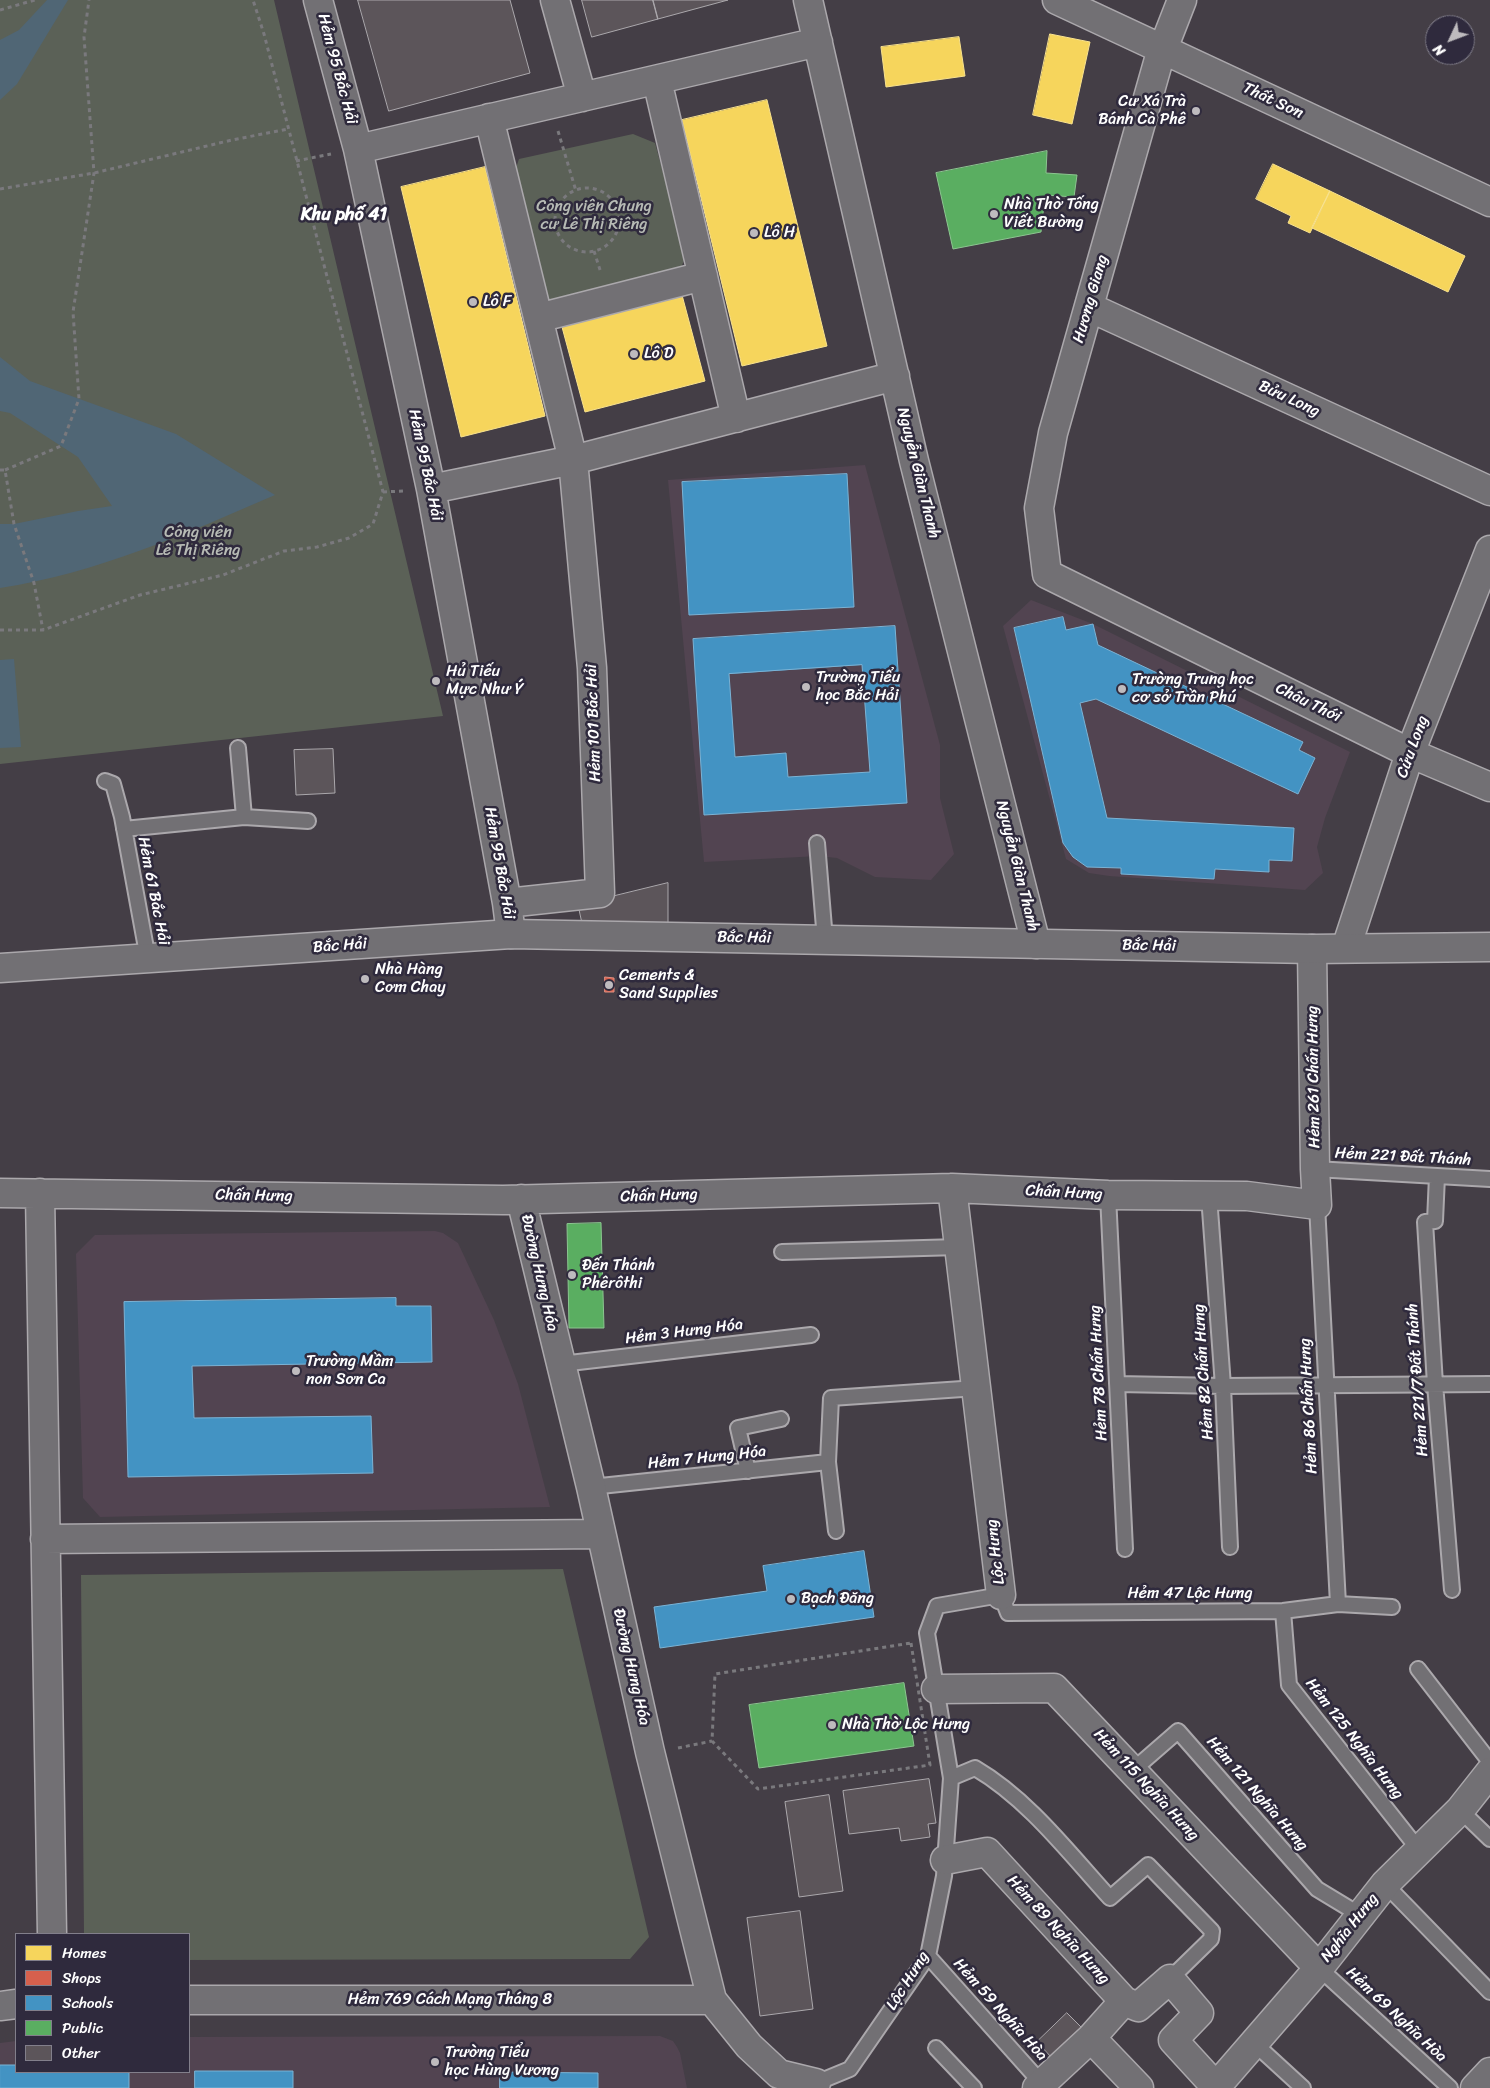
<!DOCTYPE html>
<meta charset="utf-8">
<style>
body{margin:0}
#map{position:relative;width:1490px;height:2088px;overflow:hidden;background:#443e46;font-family:Sriracha,sans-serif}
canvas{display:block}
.legend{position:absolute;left:15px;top:1933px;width:175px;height:140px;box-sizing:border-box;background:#2f2a3d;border:1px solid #827f8b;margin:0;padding:6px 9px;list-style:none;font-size:15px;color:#fff}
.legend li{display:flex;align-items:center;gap:10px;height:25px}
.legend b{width:25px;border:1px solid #827f8b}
.north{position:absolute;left:1425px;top:15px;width:50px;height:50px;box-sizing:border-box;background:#2f2a3d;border:1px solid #827f8b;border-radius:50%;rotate:227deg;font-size:14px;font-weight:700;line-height:20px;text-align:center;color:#fff}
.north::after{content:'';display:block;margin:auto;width:18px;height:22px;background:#bebbbe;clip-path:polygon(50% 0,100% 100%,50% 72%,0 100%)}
</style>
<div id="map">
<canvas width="1490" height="2088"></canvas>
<ul class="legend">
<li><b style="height:14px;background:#f6d55c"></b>Homes</li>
<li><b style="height:14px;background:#d6604d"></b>Shops</li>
<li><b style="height:14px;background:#4393c3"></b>Schools</li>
<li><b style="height:14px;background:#5aae61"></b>Public</li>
<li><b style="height:14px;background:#5c555a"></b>Other</li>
</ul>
<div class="north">N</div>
</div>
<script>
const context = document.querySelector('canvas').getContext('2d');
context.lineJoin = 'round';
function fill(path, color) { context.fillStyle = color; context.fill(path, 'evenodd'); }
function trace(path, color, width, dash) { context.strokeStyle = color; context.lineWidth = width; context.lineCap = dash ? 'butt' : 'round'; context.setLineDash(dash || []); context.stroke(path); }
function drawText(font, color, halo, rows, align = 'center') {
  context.font = font + ' Sriracha,sans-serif'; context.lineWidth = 5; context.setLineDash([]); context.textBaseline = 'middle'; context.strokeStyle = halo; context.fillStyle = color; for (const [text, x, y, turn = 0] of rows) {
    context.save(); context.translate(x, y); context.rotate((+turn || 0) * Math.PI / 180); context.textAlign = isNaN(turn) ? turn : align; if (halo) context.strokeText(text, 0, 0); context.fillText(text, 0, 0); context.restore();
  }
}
fill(new Path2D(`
 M865,465l75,280v53l14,56 -23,26 -56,-3 -38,-19 -18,-2 -115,6 -36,-382z
 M1031,600l62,24 257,128 -25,66 -8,29 6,26 -18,17 -196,-14 -20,-3 -23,-14 -63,-233z
 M435,1231l8,2 15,10 36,77 24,64 32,123 -450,10 -17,-19 -7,-244 19,-19z
 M660,2036l13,5 4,6 3,6 7,35h-687v-45l16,-2v31h173v-35z`), '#524451');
fill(new Path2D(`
 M0,0h274l169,716 -443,48z
 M633,134l22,9 31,113 -6,14 -134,33 -34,-123 7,-21z
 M563,1569l86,368 -19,22 -441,1v-26h-105l-3,-359z`), '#5b6157');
fill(new Path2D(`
 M47,0h21l-51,84 -17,16v-60l19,-10z
 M0,357l30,24 146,53 99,61c-90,39 -178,78 -275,93v-64h14l64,-13 34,-5 -34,-49 -68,-44 -10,-2z
 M14,659l7,88 -21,1v-88z`), '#506675');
const homes = new Path2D(`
 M1050,34l40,8 -18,82 -39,-9z
 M959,37l6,39 -79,11 -5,-40z
 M767,100l60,246 -85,20 -60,-246z
 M1273,164l57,27 -20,42 -22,-10 3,-7 -35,-17z
 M485,167l60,249 -84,21 -60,-250z
 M1330,191l135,65 -17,36 -136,-64z
 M682,295l23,86 -120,31 -23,-85z`);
fill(homes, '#f6d55c');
trace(homes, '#f9e28d', 1);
const shops = new Path2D(`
 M605,977l9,1v14h-9z`);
fill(shops, '#d6604d');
trace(shops, '#e29082', 1);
const schools = new Path2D(`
 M847,474l7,133 -165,8 -7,-133z
 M1063,617l3,13 27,-6 5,21 205,97 -4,8 16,8 -17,36 -202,-95 -16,4 27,115 187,10 -2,33 -23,-1v12l-54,-3 -1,10 -93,-5v-6l-34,-1 -14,-10 -10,-14 -49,-215z
 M895,626l12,177 -203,12 -11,-176zM862,665l8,107 -82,5 -2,-24 -51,4 -6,-83z
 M396,1298v8h35l1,56 -240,4 2,52 177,-2 2,57 -245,4 -4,-175z
 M864,1551l10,66 -214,31 -6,-41 113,-16 -4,-25z
 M0,2065h16v7h113v16h-129z
 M195,2071h98v17h-98z
 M500,2072l98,1v15h-98z`);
fill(schools, '#4393c3');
trace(schools, '#7bb3d5', 1);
const public = new Path2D(`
 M1047,151l-1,22 31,2 -3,22 -29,-2 -4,37 -88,17 -17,-76z
 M601,1223l3,105h-35l-2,-104z
 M904,1683l10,63 -155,22 -10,-63z`);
fill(public, '#5aae61');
trace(public, '#8cc690', 1);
const building = new Path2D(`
 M358,0h152l20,73 -141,38z
 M582,0h71l5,19 -66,18z
 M653,0h75l-70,19z
 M333,749l2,44 -39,2 -2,-45z
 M668,883v43l-85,2 -5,-23z
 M929,1779l7,44 -8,1 2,13 -29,4 -2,-13 -50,6 -6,-43z
 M829,1795l14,96 -44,6 -14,-95z
 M800,1911l13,98 -53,7 -13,-98z
 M1067,2013l16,16 -30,30 -16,-17z`);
fill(building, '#5c555a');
trace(building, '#aba8ac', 1);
const service = new Path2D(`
 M238,748l6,69
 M105,781l8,3 9,33 26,142
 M124,829l120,-12 64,4
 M817,843l8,97
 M1315,1169l175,10
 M1437,1176l-2,45 -10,1 10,162 17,206
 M1108,1195l17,354
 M1209,1196l14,190 7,161
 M1317,1205l21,399
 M782,1252l177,-5
 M561,1364l250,-29
 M1117,1384l106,2 267,-2
 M748,1471l-10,-43 43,-9
 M591,1487l237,-25
 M836,1531l-8,-69 3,-64 146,-10
 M1283,1611l6,74 130,165
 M1418,1669l72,93
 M1132,1771l46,-40 139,158 43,26
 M951,1778l24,-10c53,31 94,85 135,130l38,-33 64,66 -1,8 -41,40
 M1460,1810l30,29
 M1385,1884l105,108
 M928,1956l116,130
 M1319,1968l131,120
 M1255,2044l48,44
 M936,2048l38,40
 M818,2087l-2,-4 34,-14 78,-113 16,-80 7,-98 -24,-145 10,-27 64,-11 7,18 275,-2 55,-7 54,3`);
const minor = new Path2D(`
 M318,0l40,149 73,340 76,414 4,31
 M555,0l27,97
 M808,0l106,461 122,483
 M1057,0l433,202
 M1182,0l-23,59 -106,374 -14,75 8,66 363,179 80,34
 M657,80l79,338
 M489,118l84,342 19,208 8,225 -93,10
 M358,149l460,-107
 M1089,307l401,184
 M538,318l165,-42
 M431,489l142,-29 322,-84
 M1346,948l64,-195 80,-203
 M952,1188l49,407
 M0,1193l503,7 449,-12 156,7 139,1 70,9 -2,-36 -3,-220
 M40,1193l12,741
 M521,1199l70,288 59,265 62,248 37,46 30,28 37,9
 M45,1539l556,-5
 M936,1689l118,-1 265,280
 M945,1860l42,-8 137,149 -33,37
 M189,2000h523
 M1124,2001l14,6 32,-28 29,34 -26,27 43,47
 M0,2006l16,-2
 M1037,2088l54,-50 48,50
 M1215,2088l104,-120 66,-84 75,-74 30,-38
 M1475,2088l15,-16`);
const tertiary = new Path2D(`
 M0,968l511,-34 801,15 178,-2`);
trace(service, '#aba8ac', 18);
trace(minor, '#aba8ac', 31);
trace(tertiary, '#aba8ac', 31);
trace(new Path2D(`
 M0,10l35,-10
 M558,131l18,60
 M296,161l35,-7
 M555 220a32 32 0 1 1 64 0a32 32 0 1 1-64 0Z
 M0,189l94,-16 138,-33 56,-11
 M618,211l37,-10
 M594,251l7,22
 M0,470h5l9,54 20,59 9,47
 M5,470l56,-24 18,-47 -6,-87 21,-139 -10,-136 5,-37
 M383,492l20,-1
 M0,630h43l97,-35 83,-20 61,-24 33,-4 32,-9 24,-14 10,-32 -119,-458 -11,-34
 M911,1643l19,122 -172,24 -46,-48 3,-67z
 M678,1748l34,-7`), '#7a797d', 3, [4, 4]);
trace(service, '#727074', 14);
trace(minor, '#727074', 28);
trace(tertiary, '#727074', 28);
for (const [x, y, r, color] of [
 [1196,111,5,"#bebbbe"],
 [994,214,5,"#bebbbe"],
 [754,233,5,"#bebbbe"],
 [473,302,5,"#bebbbe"],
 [634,354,5,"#bebbbe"],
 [436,681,5,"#bebbbe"],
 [806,687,5,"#bebbbe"],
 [1122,689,5,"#bebbbe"],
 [365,979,5,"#bebbbe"],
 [609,985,5,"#bebbbe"],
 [572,1275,5,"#bebbbe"],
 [296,1371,5,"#bebbbe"],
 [791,1599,5,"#bebbbe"],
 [832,1725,5,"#bebbbe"],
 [435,2062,5,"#bebbbe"]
]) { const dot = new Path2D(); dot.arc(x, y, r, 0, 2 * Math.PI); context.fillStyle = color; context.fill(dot); trace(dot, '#2f2a3d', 2); }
drawText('16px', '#fff', '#2f2a3d', [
 ["Hẻm 95 Bắc Hải",337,69,75],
 ["Thất Sơn",1273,101,25],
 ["Hương Giang",1091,299,-74],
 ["Bửu Long",1289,399,25],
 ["Hẻm 95 Bắc Hải",425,465,78],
 ["Nguyễn Giàn Thanh",918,473,76],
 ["Châu Thới",1308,703,26],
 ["Hẻm 101 Bắc Hải",594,723,-92],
 ["Cửu Long",1413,747,-70],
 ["Hẻm 95 Bắc Hải",499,863,80],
 ["Nguyễn Giàn Thanh",1017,866,76],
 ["Hẻm 61 Bắc Hải",153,891,79],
 ["Bắc Hải",744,938,1],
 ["Bắc Hải",340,946,-4],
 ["Bắc Hải",1149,946,1],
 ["Hẻm 261 Chấn Hưng",1314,1077,-91],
 ["Hẻm 221 Đất Thánh",1403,1157,3],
 ["Chấn Hưng",1064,1193,3],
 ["Chấn Hưng",254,1196,1],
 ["Chấn Hưng",659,1196,-2],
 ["Đường Hưng Hóa",539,1273,77],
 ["Hẻm 3 Hưng Hóa",684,1332,-7],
 ["Hẻm 82 Chấn Hưng",1204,1372,-94],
 ["Hẻm 78 Chấn Hưng",1099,1373,-93],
 ["Hẻm 221/7 Đất Thánh",1418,1380,-94],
 ["Hẻm 86 Chấn Hưng",1309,1406,-93],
 ["Hẻm 7 Hưng Hóa",707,1458,-6],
 ["Lộc Hưng",996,1552,-97],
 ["Hẻm 47 Lộc Hưng",1190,1594],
 ["Đường Hưng Hóa",631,1667,77],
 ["Hẻm 125 Nghĩa Hưng",1354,1739,52],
 ["Hẻm 115 Nghĩa Hưng",1146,1785,47],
 ["Hẻm 121 Nghĩa Hưng",1257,1794,49],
 ["Nghĩa Hưng",1350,1928,-52],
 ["Hẻm 89 Nghĩa Hưng",1058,1930,47],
 ["Lộc Hưng",908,1981,-58],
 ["Hẻm 769 Cách Mạng Tháng 8",450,2000],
 ["Hẻm 59 Nghĩa Hòa",1000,2010,48],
 ["Hẻm 69 Nghĩa Hòa",1396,2015,43]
]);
drawText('16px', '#fff', '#2f2a3d', [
 ["Cư Xá Trà",1186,102,"right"],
 ["Bánh Cà Phê",1186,120,"right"],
 ["Nhà Thờ Tống",1004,205],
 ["Viết Bường",1004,223],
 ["Lô H",764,233],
 ["Lô F",483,302],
 ["Lô D",644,354],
 ["Hủ Tiếu",446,672],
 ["Mực Như Ý",446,690],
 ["Trường Tiểu",816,678],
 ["học Bắc Hải",816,696],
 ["Trường Trung học",1132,680],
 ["cơ sở Trần Phú",1132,698],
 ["Nhà Hàng",375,970],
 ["Cơm Chay",375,988],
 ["Cements &",619,976],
 ["Sand Supplies",619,994],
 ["Đến Thánh",582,1266],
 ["Phêrôthi",582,1284],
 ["Trường Mầm",306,1362],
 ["non Sơn Ca",306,1380],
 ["Bạch Đăng",801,1599],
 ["Nhà Thờ Lộc Hưng",842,1725],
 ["Trường Tiểu",445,2053],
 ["học Hùng Vương",445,2071]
], 'left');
drawText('16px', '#b7bbb5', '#2f2a3d', [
 ["Công viên Chung",594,207],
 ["cư Lê Thị Riêng",594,225],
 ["Công viên",198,533],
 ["Lê Thị Riêng",198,551]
]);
drawText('bold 18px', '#fff', '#2f2a3d', [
 ["Khu phố 41",344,215]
]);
</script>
